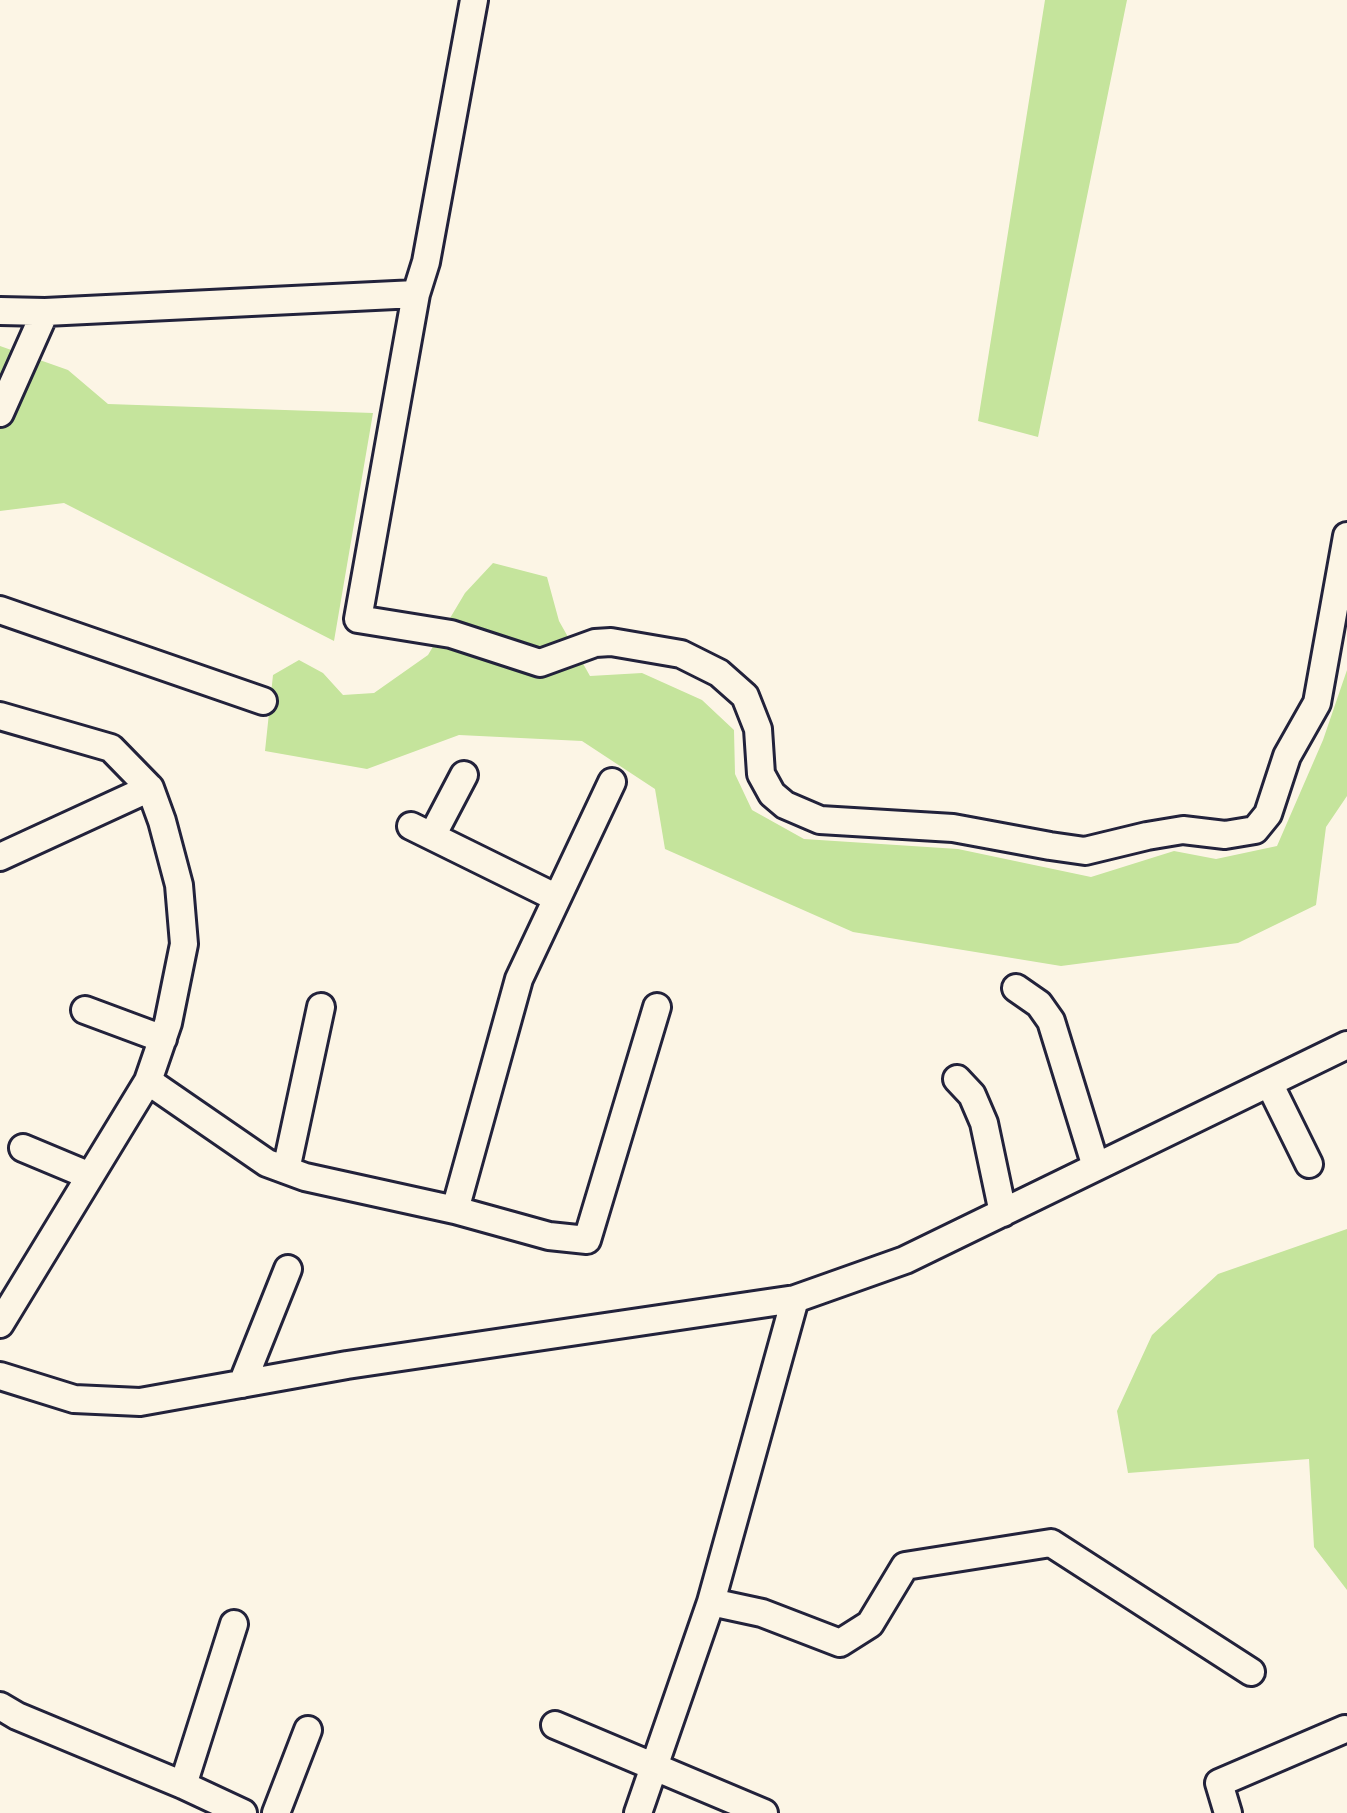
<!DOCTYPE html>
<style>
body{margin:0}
canvas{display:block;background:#fcf5e5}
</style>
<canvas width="1347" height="1813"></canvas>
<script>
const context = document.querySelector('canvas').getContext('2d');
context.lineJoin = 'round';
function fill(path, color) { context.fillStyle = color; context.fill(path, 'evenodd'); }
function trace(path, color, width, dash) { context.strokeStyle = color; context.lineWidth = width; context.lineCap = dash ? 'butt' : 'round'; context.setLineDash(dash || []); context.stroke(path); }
fill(new Path2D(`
 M1045,0h82l-89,437 -60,-16z
 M0,346l68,24 40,34 265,9 -39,228 -270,-138 -64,8z
 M493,563l54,14 12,44 31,55 52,-3 60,27 32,30 1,44 17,36 52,29 154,10 133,28 83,-26 42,8 61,-13 46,-106 24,-70v126l-21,31 -10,78 -78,38 -177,23 -208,-34 -188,-83 -10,-60 -73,-48 -123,-6 -92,34 -102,-18 8,-76 26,-15 24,13 20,22 31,-2 54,-38 37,-62z
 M1347,1229v361l-33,-43 -5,-88 -181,14 -11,-62 35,-76 66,-61z`), '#c5e49c');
const minor = new Path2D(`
 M474,0l-48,262 -10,32 -58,325 93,15 89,29 55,-20 16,-1 70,12 38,19 26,23 13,33 3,45 11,20 13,11 35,15 133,8 97,18 35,5 62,-15 36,-6 42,5 30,-5 13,-16 19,-58 30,-53 30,-167
 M0,311l45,1 -45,101
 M45,312l371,-18
 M0,610l263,91
 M0,716l111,32 39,40 12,33 17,64 5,59 -16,79 -20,58 -148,243
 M411,826l146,72
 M432,836l32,-61
 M0,857l150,-69
 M1016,988l23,16 12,17 45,146
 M85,1010l78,29
 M957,1079l15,16 12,28 19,90
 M148,1081l119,82 38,14 150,33 94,26 38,4 70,-233
 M1269,1083l40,81
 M23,1148l67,28
 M286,1170l35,-163
 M455,1210l64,-231 93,-197
 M0,1376l74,23 66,3 207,-37 448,-66 110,-39 442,-215
 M242,1384l46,-115
 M711,1602l51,11 78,30 30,-19 35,-58 146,-23 200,129
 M0,1706l17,10 166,69 60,28
 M555,1725l209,88
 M183,1785l51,-161
 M276,1813l32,-83
 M638,1813l73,-211 84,-303
 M1228,1813l-9,-30 126,-54`);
trace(minor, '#22223b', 32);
trace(minor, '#fcf5e5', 26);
</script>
